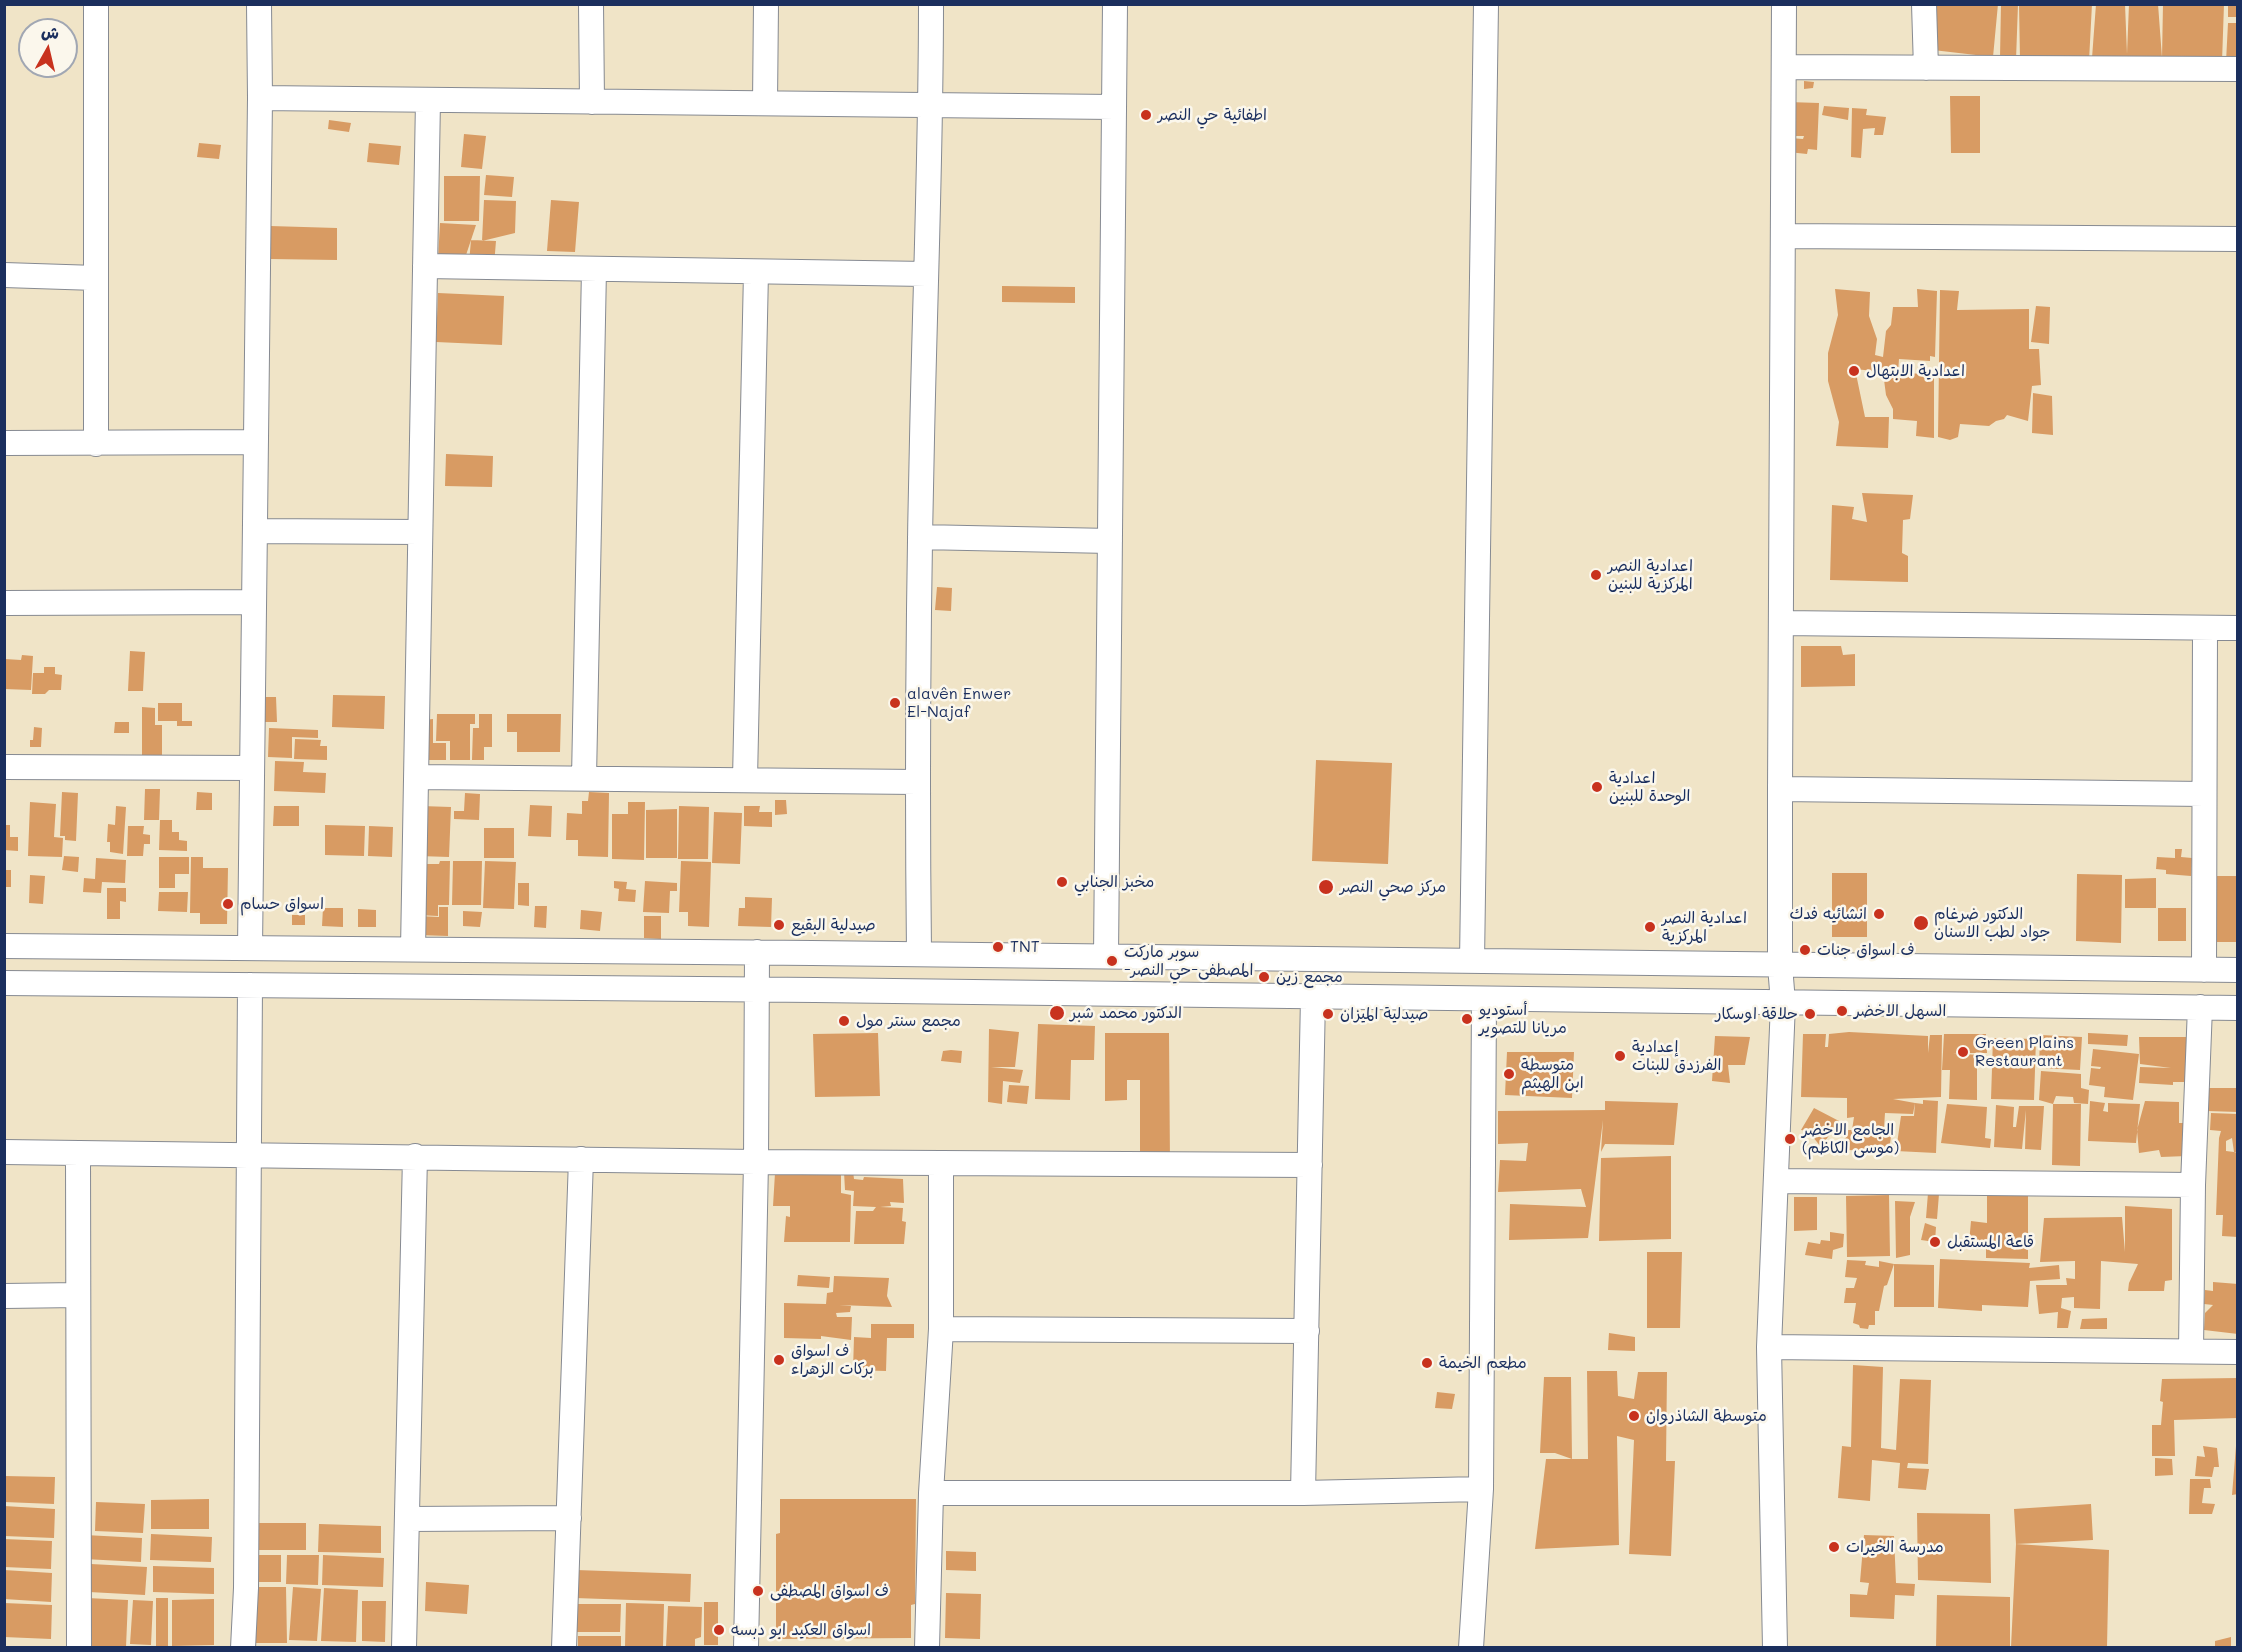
<!DOCTYPE html>
<meta charset="utf-8">
<style>
body{margin:0}
#map{position:relative;width:2242px;height:1652px;overflow:hidden;background:#f0e4c7;font-family:Mali,"Playpen Sans Arabic",sans-serif}
canvas{display:block}
.frame{position:absolute;inset:0;border:6px solid #1b2f5e;pointer-events:none}
.north{position:absolute;left:18px;top:18px;width:60px;height:60px;box-sizing:border-box;background:#fbf7ec;border:2px solid #a1a7b3;border-radius:50%;rotate:8deg;font-size:16px;font-weight:700;line-height:24px;text-align:center;color:#1b2f5e}
.north::after{content:'';display:block;margin:auto;width:21px;height:27px;background:#c8321e;clip-path:polygon(50% 0,100% 100%,50% 72%,0 100%)}
</style>
<div id="map">
<canvas width="2242" height="1652"></canvas>
<div class="frame"></div>
<div class="north">ش</div>
</div>
<script>
const context = document.querySelector('canvas').getContext('2d');
context.lineJoin = 'round';
function fill(path, color) { context.fillStyle = color; context.fill(path, 'evenodd'); }
function trace(path, color, width, dash) { context.strokeStyle = color; context.lineWidth = width; context.lineCap = dash ? 'butt' : 'round'; context.setLineDash(dash || []); context.stroke(path); }
function drawText(font, color, halo, rows, align = 'center') {
  context.font = font + ' Mali,"Playpen Sans Arabic",sans-serif'; context.lineWidth = 5; context.setLineDash([]); context.textBaseline = 'middle'; context.strokeStyle = halo; context.fillStyle = color; for (const [text, x, y, turn = 0] of rows) {
    context.save(); context.translate(x, y); context.rotate((+turn || 0) * Math.PI / 180); context.textAlign = isNaN(turn) ? turn : align; if (halo) context.strokeText(text, 0, 0); context.fillText(text, 0, 0); context.restore();
  }
}
fill(new Path2D(`
 M1935,4h63l-5,53 -60,-7z
 M2001,4h17l-2,56 -16,-2z
 M2019,4h73l-3,57 -69,-2z
 M2096,4h29l2,50 2,-50h29l4,54 1,-54h61l-2,58 -130,-4z
 M2228,4h10v13h-10z
 M2228,23h10v38l-12,1z
 M1804,81l10,1 -1,6 -9,1z
 M1950,96h30v57h-29z
 M1788,102l31,1 -2,47 -9,-1 -1,5 -19,-2 2,-14 13,1 1,-3h-17z
 M1824,106l25,2 -1,12 -26,-5z
 M1852,108l15,1 -1,6 20,2 -3,18h-9l1,-7 -12,1 -2,29 -10,-1z
 M329,120l22,3 -2,9 -21,-3z
 M464,134l22,2 -4,33 -21,-2z
 M199,143l22,2 -2,14 -22,-2z
 M369,143l32,3 -2,19 -32,-3z
 M486,175l28,2 -2,20 -28,-2z
 M444,176h36l-1,45h-35z
 M484,200l32,1 -1,32 -33,8z
 M551,200l28,2 -4,50 -28,-1z
 M440,223l36,2 -12,36 -26,-1z
 M270,226l67,2v32l-67,-1z
 M471,240l25,1 -2,24 -25,-2z
 M1002,286l73,1v16l-73,-1z
 M1835,289l35,3 -1,24 8,23 -2,16 8,2 3,-26 5,-6 2,-18h25l-1,-18 20,2 -2,66 -5,-1v5l-31,-2 -1,14 36,1v64l-18,-2 1,-15 -24,-2v-10l-7,-14 -3,-23 -28,-3 10,48h24l-1,31 -52,-2 3,-24 -11,-41v-28l10,-38z
 M1940,290l19,1 -2,19 72,-1v40h10l2,36 -9,1 -4,35 -21,-6 -3,4 -8,2 -7,5 -29,-2 -2,13 -8,3 -12,-3z
 M438,293l66,3 -2,49 -66,-3z
 M2036,306l14,1 -1,37 -18,-2z
 M2033,393l19,3 1,39 -21,-2z
 M446,454l47,2 -1,31 -47,-1z
 M1862,493l51,2 -3,24 -7,1 -1,33 6,3v26l-78,-2 2,-75 22,2 -2,12 15,3z
 M937,587l15,1 -1,23 -16,-1z
 M1801,646h40l2,9 12,-1v32l-54,1z
 M130,651l15,1 -2,39h-15z
 M22,655l11,1 -2,34 -27,-1 1,-30 16,1z
 M44,667h11v7l7,1 -1,15h-12l-4,4h-13l1,-21h11z
 M333,695l52,1 -1,33 -52,-2z
 M259,697h17l1,25h-18z
 M158,703h24v18h10v5h-15v-5h-19z
 M142,707l13,1v17h7v34h-20z
 M437,714h38v10h-5v36h-20v-19h-14z
 M479,714h13v33h-8v13h-12l1,-32h6z
 M507,714h54l-1,38h-43v-20h-10z
 M433,719v24h13v17h-23v-40z
 M115,722h14v11h-15z
 M34,727l8,1 -1,19h-11v-7h3z
 M269,728l49,2v8l-26,-1v21l-24,-1z
 M295,739l26,1 -1,6h7v14l-33,-1z
 M1316,760l76,3 -4,101 -76,-3z
 M275,761l29,1 -1,10 23,1 -1,20 -51,-2z
 M145,789h15l-1,31h-15z
 M62,792l16,1 -2,48 -11,-1v-4h-5z
 M197,792l15,1v17h-16z
 M589,792l20,1 -1,64 -30,-1v-16h-12l1,-27 15,1v-13h6z
 M465,793l15,1 -1,26 -25,-1v-8h10z
 M775,800h11l1,14 -12,1z
 M30,802l26,2 -2,33 9,1 -1,19 -34,-1z
 M628,802h17l-1,58 -32,-1v-45h16z
 M530,805l22,1 -1,31 -23,-1z
 M116,806l10,1 -3,47 -13,-2v-10h-3l1,-18 7,1z
 M274,806h25v20h-26z
 M421,806l30,1 -2,50 -30,-1z
 M679,806l30,1 -1,52h-30z
 M744,806h16l-1,6h13v15l-28,-1z
 M677,809v49h-31v-48z
 M714,812l28,1 -2,51 -28,-1z
 M160,820h12v12h7v8l8,1v10l-28,-1z
 M4,825h6v12h8v14l-14,-1z
 M325,825l40,1 -1,30 -39,-1z
 M128,826h16l-1,8 7,1v9h-6l-1,12h-16z
 M369,826l24,1 -1,30 -24,-1z
 M484,828h30v30h-30z
 M2175,849h7l-1,8 11,1 -1,18 -25,-2v-4l-10,-1 1,-12 18,1z
 M64,856l15,1 -1,15 -16,-2z
 M159,857h30v17h-14v14h-16z
 M191,857h12v11h25l-1,56h-27v-11h-10z
 M96,858l30,2 -1,23 -23,-1 -1,11 -18,-1 1,-14 11,1z
 M440,861h10l-1,44h-11v11l-20,-1 1,-51h20z
 M453,861h29l-1,44h-29z
 M485,861l31,1 -2,47 -31,-1z
 M681,861l30,1 -2,65 -21,-1v-14h-9z
 M4,870h7v17h-7z
 M1832,873h35v64h-35z
 M2077,874l45,1 -1,68 -45,-2z
 M30,875l15,1 -2,28 -14,-1z
 M2217,876h21v66h-21z
 M2156,878v30h-31v-29z
 M614,881l13,1 -1,7 10,1 -1,12 -17,-1 1,-12 -5,-1z
 M645,881l32,2v8h-7l-1,22 -26,-1z
 M518,883h11v23l-11,-1z
 M107,888h19v14l-6,-1v18h-13z
 M159,892h29l-1,20 -29,-1z
 M745,897l27,1 -1,29 -33,-1 1,-18h6z
 M535,906h12l-1,22 -12,-1z
 M439,907h9v29l-30,-1v-19l21,1z
 M323,908h20v19l-21,-1z
 M2158,908h28v33h-28z
 M358,909l18,1v17h-18z
 M581,910l21,2 -2,19 -20,-2z
 M463,911l19,1 -2,15 -17,-1z
 M292,915h13v10h-13z
 M644,916h17v23l-17,-1z
 M1038,1024l57,2 -1,34h-23l-1,40 -35,-1z
 M989,1029l30,3 -4,35h-24l32,3 -3,13 -17,-2 -1,23 -14,-2z
 M1849,1032l79,4v17l2,-18h12l-1,62 -48,2 22,4 -2,11 -28,-1 -1,15 8,1 -3,22 -44,-1 1,-20h6l2,-13 -7,1v-20l-46,-1 2,-63h23l-1,13h3l1,-13z
 M878,1033l2,63 -65,1 -2,-63z
 M1105,1033h64l1,131 -30,-7v-77h-13v20l-22,1z
 M2088,1033l40,2 -1,11 -39,-2z
 M1944,1034h42l1,19h-34l24,2v45l-28,-1 1,-29h-8z
 M2040,1035l42,2 -2,33 -41,-2z
 M1715,1036l35,1 -5,28h-17l2,18 -18,-2z
 M2139,1037h48l-1,45h-13v3l-34,-2 1,-16 31,1 -31,-4z
 M1993,1038l43,1 -2,61 -43,-1z
 M2093,1049l46,5 -6,46 -29,-3 1,-10 -16,-2 2,-17 9,1 1,-2 -10,-1z
 M951,1050l11,1 -1,12 -20,-2 2,-10z
 M1507,1052h67l-2,46 -67,-3z
 M2041,1071l40,3v14l8,2 -1,14 -14,-1 -1,-6 -17,-1 -3,8h28l-1,62 -28,-1 1,-61 -14,-4z
 M1009,1085l20,1 -2,18 -20,-2z
 M2209,1088h29v24l-31,-1z
 M1923,1100l15,1 -2,52 -40,-2 5,-35h13l1,-13 8,1z
 M1605,1101l73,2 -4,42 -69,-1 -4,8 2,-32 -15,118 -79,2 1,-36 76,3 -5,-18 -83,3 2,-32 26,1 2,-18 -30,1v-33l107,-1z
 M2090,1101l15,2 -2,8 5,1v-9l32,1 -4,39 -48,-2z
 M2145,1101l34,1v21h9l-1,33 -26,1 -2,-7 -20,3 -2,-23z
 M1947,1104l40,3 -2,31 6,1 -1,9 -49,-5z
 M1996,1105l18,2 -1,20h3l3,-21h25l-3,44 -16,-1 1,-39 -4,39 -28,-2z
 M1814,1108l25,13 -18,26 -13,-16 -7,-1z
 M2211,1113l27,1v38h-4l4,1v10l-2,1 2,73 -16,-1 1,-21h-7l3,-77 2,-7 -11,-1zM2232,1138l2,14 -8,-1v-10z
 M1671,1156v83l-72,2 2,-83z
 M853,1171l1,8 9,1 1,-3 39,2 1,24 -14,-1 1,4 -11,1 23,1 -1,13 4,1 -2,22h-50l2,-33h17l3,-4 -23,-1 1,-15 -9,-1 -1,-18z
 M841,1172v21l10,2 -1,47h-66l2,-26 4,1v-11h-17l2,-33z
 M1928,1193l11,1 -2,25 -11,-1z
 M1889,1195l1,61 -43,1 -1,-61z
 M1987,1195h41v64l-42,-1v-14l-17,-1 2,-22 16,2z
 M1794,1197h23v33l-23,1z
 M1895,1201l20,1 -5,15v38l-14,3z
 M2125,1206l47,3v71l-7,1 -1,10h-36l1,-8 9,-19 -37,-3 -1,48 -26,-1v-11l-12,1 -1,10 10,3 -3,17h-11l1,-16 -19,2 -3,-29h31l-1,-7 9,1v-18l-35,1 4,-44 78,-1 3,35z
 M1925,1223l11,4 -1,15 -14,-2z
 M1830,1232l14,2 -1,13 -10,3 -1,9 -27,-4 3,-13 12,2 1,-4 9,1z
 M1647,1252h35l-2,76h-33z
 M1940,1259l90,4 -1,5 30,-3 1,14 -30,2 -2,26 -46,-2v6l-44,-3z
 M1847,1260l19,1 -1,4 14,2v-6l15,3 -7,21 -3,1 -5,25h-4v14h-6l-1,4 -8,-1 -1,-3 -6,-2 3,-20h-12l2,-15h8l3,-10 -12,-1z
 M1894,1264l40,1v42h-40z
 M798,1275l32,2 -1,11 -32,-2z
 M834,1276l55,2 -2,18 5,11 -53,-2 12,1 -1,6 -14,1 1,4h15l-1,23 -30,-4v3l-37,-1v-35l42,1 1,-11 6,-1z
 M2213,1282l25,2v50l-34,-4 1,-17 8,-8 -9,-1 1,-14 8,1z
 M2107,1318v11h-27l2,-10z
 M871,1324h43v14h-27l-1,33 -33,-1 1,-33 17,1z
 M1609,1333l26,4v14l-27,-1z
 M1853,1365l30,2 -2,81 15,2 4,-71 31,1 -3,84 -20,-1 -1,5 22,1 -3,21 -28,-2 2,-25 -28,-3 -2,41 -32,-3 4,-52 9,1z
 M1587,1371h30l1,25 16,3 4,-27h29l-1,89h9l-4,95 -42,-2 5,-114 -17,-4 2,109 -84,4 11,-90h26l-17,-6h-15l4,-76h27l1,82h16z
 M2238,1378v40l-64,2 1,36h-23v-31h9l2,-23 -3,-1 2,-22z
 M1437,1392l18,2 -3,15 -17,-1z
 M2203,1446l14,2 2,19h-5l-2,10 -17,-1 2,-20 8,1z
 M2236,1446h2v48l-6,1z
 M2155,1458l17,1 1,16 -18,1z
 M4,1476l51,1 -1,27 -50,-2z
 M2190,1479h20l1,9h-7l-2,15 13,1 -3,10h-23z
 M209,1499v30h-58v-29z
 M780,1499h136l-1,105 -4,1v33l-135,1v-105l4,-1z
 M96,1502l49,2 -2,29 -48,-2z
 M2091,1504l2,36 -77,4 -2,-35z
 M4,1506l51,3 -1,29 -50,-2z
 M1917,1513l73,1 1,69 -73,-3z
 M251,1523h55v27h-55z
 M319,1524l62,2v27l-63,-1z
 M151,1534l61,3 -1,25 -61,-2z
 M85,1535l57,3 -1,24 -57,-3z
 M1864,1535l30,1 2,47 19,1 -1,12 -19,-1 -1,24 -44,-2v-23l17,1 2,-12 -9,-1z
 M4,1539l48,2 -1,28 -47,-2z
 M2016,1544l93,6 -2,97h-96z
 M946,1551l30,1v19l-30,-1z
 M251,1555h30v27h-30z
 M287,1555h32l-1,30 -32,-1z
 M323,1555l61,3 -1,29 -61,-2z
 M91,1564l56,3 -2,28 -56,-3z
 M153,1566l61,2v26l-61,-2z
 M4,1570l48,3 -1,29 -47,-3z
 M576,1570l115,4 -1,28 -115,-4z
 M426,1582l43,3 -2,29 -42,-3z
 M252,1587h34l1,56h-39z
 M293,1587l28,2 -4,52 -28,-1z
 M324,1588l34,2 -2,52 -35,-1z
 M946,1593l35,1 -1,45 -35,-1z
 M1937,1595l73,2v50h-74z
 M87,1598l41,2 -2,47h-41z
 M156,1598h12v49h-12z
 M214,1599v46l-42,1v-46z
 M133,1600l20,1 -2,44 -21,-1z
 M362,1601h24l-1,41 -23,-1z
 M704,1602h14v43h-14z
 M4,1603l48,2 -1,34 -47,-2z
 M626,1603l38,1 -1,43h-38z
 M575,1604h46l-1,28h-45z
 M668,1606l34,1 -1,30 -6,2v8h-29z
 M578,1636h43v11h-43z
 M2231,1637v10h-16v-6z`), '#d89b63');
const minor = new Path2D(`
 M591,4l1,98
 M1924,4l2,64
 M1784,67l454,2
 M260,98l854,9
 M765,103l1,-99
 M1783,236l455,3
 M425,266l501,8
 M4,275l92,3
 M4,443l252,-1
 M96,444v-440
 M255,531l165,1
 M920,537l190,4
 M4,603l250,-1
 M1781,623l457,5
 M4,767l248,1
 M417,777l500,5
 M584,778l10,-509
 M745,779l11,-507
 M1780,789l424,5
 M4,946l808,7 1426,17
 M250,948l10,-850 -1,-94
 M413,949l15,-849
 M919,954c-2,-172 -1,-344 3,-515 3,-145 9,-290 9,-435
 M1106,956l9,-952
 M1472,961l14,-957
 M2204,970l1,-342
 M4,983l811,7 1423,18
 M4,1152l752,10 554,3
 M78,1153l1,495
 M1776,1181l417,4
 M4,1296l74,-1
 M941,1329l366,2
 M1769,1347l469,5
 M2191,1351l2,-166 7,-178
 M931,1493h372l178,-4
 M1303,1493l10,-496
 M407,1519l162,-1
 M243,1648l3,-60 4,-603
 M404,1648l11,-492
 M564,1648l17,-489
 M746,1648l10,-486 1,-210
 M927,1648l4,-155 10,-164v-166
 M1471,1648l10,-159 3,-490
 M1775,1648l-6,-301 14,-344 -3,-38v-176l4,-785`);
trace(minor, '#868a92', 26);
trace(minor, '#fff', 24);
for (const [x, y, r, color] of [
 [1146,115,6,"#c8321e"],
 [1854,371,6,"#c8321e"],
 [1596,575,6,"#c8321e"],
 [895,703,6,"#c8321e"],
 [1597,787,6,"#c8321e"],
 [1062,882,6,"#c8321e"],
 [1326,887,8,"#c8321e"],
 [228,904,6,"#c8321e"],
 [1879,914,6,"#c8321e"],
 [1921,923,8,"#c8321e"],
 [779,925,6,"#c8321e"],
 [1650,927,6,"#c8321e"],
 [998,947,6,"#c8321e"],
 [1805,950,6,"#c8321e"],
 [1112,961,6,"#c8321e"],
 [1264,977,6,"#c8321e"],
 [1842,1011,6,"#c8321e"],
 [1057,1013,8,"#c8321e"],
 [1328,1014,6,"#c8321e"],
 [1810,1014,6,"#c8321e"],
 [1467,1019,6,"#c8321e"],
 [844,1021,6,"#c8321e"],
 [1963,1052,6,"#c8321e"],
 [1620,1056,6,"#c8321e"],
 [1509,1074,6,"#c8321e"],
 [1790,1139,6,"#c8321e"],
 [1935,1242,6,"#c8321e"],
 [779,1360,6,"#c8321e"],
 [1427,1363,6,"#c8321e"],
 [1634,1416,6,"#c8321e"],
 [1834,1547,6,"#c8321e"],
 [758,1591,6,"#c8321e"],
 [719,1630,6,"#c8321e"]
]) { const dot = new Path2D(); dot.arc(x, y, r, 0, 2 * Math.PI); context.fillStyle = color; context.fill(dot); trace(dot, '#fbf7ec', 2); }
drawText('16px', '#1b2f5e', '#fbf7ec', [
 ["اطفائية حي النصر",1158,115],
 ["اعدادية الابتهال",1866,371],
 ["اعدادية النصر",1608,566],
 ["المركزية للبنين",1608,584],
 ["alavên Enwer",907,694],
 ["El-Najaf",907,712],
 ["اعدادية",1609,778],
 ["الوحدة للبنين",1609,796],
 ["مخبز الجنابي",1074,882],
 ["مركز صحي النصر",1340,887],
 ["اسواق حسام",240,904],
 ["انشائيه فدك",1867,914,"right"],
 ["الدكتور ضرغام",1934,914],
 ["جواد لطب الاسنان",1934,932],
 ["اعدادية النصر",1662,918],
 ["المركزية",1662,936],
 ["صيدلية البقيع",791,925],
 ["TNT",1010,947],
 ["ف اسواق جنات",1817,950],
 ["سوبر ماركت",1124,952],
 ["-المصطفى-حي النصر",1124,970],
 ["مجمع زين",1276,977],
 ["أستوديو",1479,1010],
 ["مريانا للتصوير",1479,1028],
 ["السهل الاخضر",1854,1011],
 ["الدكتور محمد شبر",1070,1013],
 ["صيدلية الميزان",1340,1014],
 ["حلاقة اوسكار",1798,1014,"right"],
 ["مجمع سنتر مول",856,1021],
 ["Green Plains",1975,1043],
 ["Restaurant",1975,1061],
 ["إعدادية",1632,1047],
 ["الفرزدق للبنات",1632,1065],
 ["متوسطة",1521,1065],
 ["ابن الهيثم",1521,1083],
 ["الجامع الاخضر",1802,1130],
 ["(موسى الكاظم)",1802,1148],
 ["قاعة المستقبل",1947,1242],
 ["ف اسواق",791,1351],
 ["بركات الزهراء",791,1369],
 ["مطعم الخيمة",1439,1363],
 ["متوسطة الشاذروان",1646,1416],
 ["مدرسة الخيرات",1846,1547],
 ["ف اسواق المصطفى",770,1591],
 ["اسواق العكيد ابو دبسه",731,1630]
], 'left');
</script>
